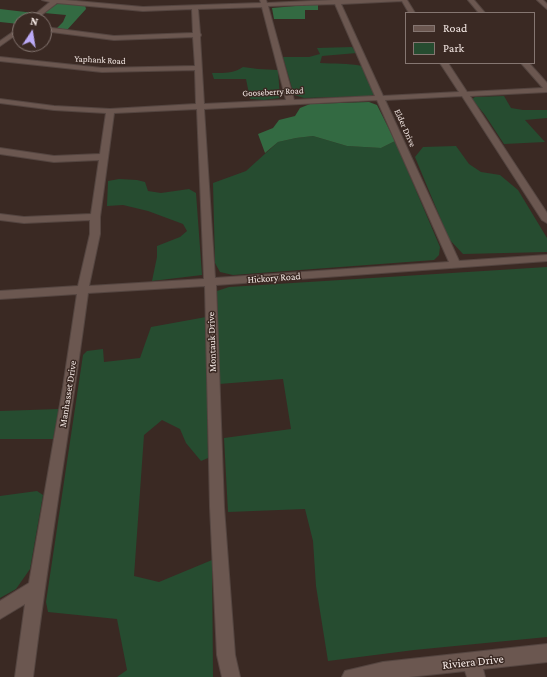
<!DOCTYPE html>
<style>
body{margin:0}
#map{position:relative;width:547px;height:677px;overflow:hidden;background:#3a2923;font-family:"Crimson Pro",serif}
canvas{display:block}
.legend{position:absolute;left:405px;top:12px;width:130px;height:52px;box-sizing:border-box;background:#3a2923;border:1px solid #857671;margin:0;padding:5px 7px;list-style:none;font-size:12px;color:#f5e9e5}
.legend li{display:flex;align-items:center;gap:8px;height:20px}
.legend b{width:20px;border:1px solid #857671}
.north{position:absolute;left:12px;top:12px;width:40px;height:40px;box-sizing:border-box;background:#3a2923;border:1px solid #857671;border-radius:50%;rotate:12deg;font-size:11px;font-weight:700;line-height:16px;text-align:center;color:#f5e9e5}
.north::after{content:'';display:block;margin:auto;width:14px;height:18px;background:#bbaaf6;clip-path:polygon(50% 0,100% 100%,50% 72%,0 100%)}
</style>
<div id="map">
<canvas width="547" height="677"></canvas>
<ul class="legend">
<li><b style="height:5px;background:#6b5750"></b>Road</li>
<li><b style="height:11px;background:#264c30"></b>Park</li>
</ul>
<div class="north">N</div>
</div>
<script>
const context = document.querySelector('canvas').getContext('2d');
context.lineJoin = 'round';
function fill(path, color) { context.fillStyle = color; context.fill(path, 'evenodd'); }
function trace(path, color, width, dash) { context.strokeStyle = color; context.lineWidth = width; context.lineCap = dash ? 'butt' : 'round'; context.setLineDash(dash || []); context.stroke(path); }
function drawText(font, color, halo, rows, align = 'center') {
  context.font = font + ' "Crimson Pro",serif'; context.lineWidth = 3; context.setLineDash([]); context.textBaseline = 'middle'; context.strokeStyle = halo; context.fillStyle = color; for (const [text, x, y, turn = 0] of rows) {
    context.save(); context.translate(x, y); context.rotate((+turn || 0) * Math.PI / 180); context.textAlign = isNaN(turn) ? turn : align; if (halo) context.strokeText(text, 0, 0); context.fillText(text, 0, 0); context.restore();
  }
}
fill(new Path2D(`
 M352,47l5,6 -35,3 -2,7c14,1 28,0 42,3l4,12 10,16 -7,2 -65,2 -10,-3 -11,-38h26l11,-3 -3,-6z
 M243,67l15,2 20,1 2,28 -16,2 -14,-1 -4,-20h-32l-2,-6c11,0 21,1 31,-6z
 M504,96l7,12 12,2h24v8l-22,2 20,22 -41,2 -19,-29 -13,-16 3,-2z
 M313,136l34,10 34,2 14,-7 45,106 -1,8 -5,5 -201,15 -13,-3 -5,-9 -2,-80 33,-12 32,-29 18,-4z
 M456,146l13,18 12,8 19,3 18,15 29,48v14l-84,2 -14,-15 -34,-82 8,-10z
 M119,179l18,1 8,2 3,9 13,2 28,-4 7,4 6,82 -50,6 5,-24v-11l23,-9 7,-6 -4,-7 -35,-13 -25,-6 -16,1 1,-25z
 M547,267v370l-133,13 -86,11 -12,-75 -3,-45 -8,-32 -77,3 -4,-74 67,-9 -8,-50 -64,5 -2,-93 12,-4z
 M206,317l2,141 -7,3 -15,-18 -6,-14 -18,-9 -18,15 -10,141 25,6 53,-22 1,117h-96l10,-7 -10,-51 -69,-7 -2,-10 37,-247 4,-4 16,-2 1,13 36,-4 11,-31z
 M59,409l-6,30h-53v-28z
 M37,491l6,4 -13,74 -14,20 -16,9v-102z`), '#264c30');
fill(new Path2D(`
 M63,3l22,2 1,4 -19,21 -10,-2 6,-6 3,-7 -22,-2 13,-9z
 M318,4v6h-13v9h-31l-2,-11z
 M0,9l34,4 -10,7h-4l-1,4 -19,-2z
 M369,102l8,3 18,36 -14,7 -34,-2 -34,-10 -17,2 -18,4 -13,11 -7,-19 15,-6 6,-8 16,-4 5,-8 10,-4z`), '#336a42');
const minor = new Path2D(`
 M42,0h23l78,7 118,-4 -1,-3h6l1,3 66,-3h74l8,13h-6l-7,-12 -61,3 42,92 76,-4 -19,-29h8l19,29 76,-4 -22,-25h8l18,20v9l-77,4 77,117v10l-5,-3 -80,-124 -77,4 74,161 88,-6v6l-331,24 8,222 11,148 5,22h-18l-5,-22 -7,-148 -5,-221 -117,7c-17,128 -39,256 -55,384h-18l10,-73 -25,15v-18l29,-18 34,-196 14,-93 -77,5v-8l78,-5 12,-52v-14l-66,3 -24,-3v-6l24,3 67,-3 8,-54 -45,2 -54,-8v-6l54,8 46,-2 6,-41 -52,-3 -54,-7v-4l54,7 56,3 86,-5 -1,-34 -93,2 -102,-11v-4l102,11 93,-2 -2,-29 -79,3 -70,-9v-4l70,9 79,-3 -1,-24 -49,2 -86,-8 -22,17h-7l22,-18zM335,4l40,92 -81,4 -26,-94zM262,7l24,93 -82,4 -4,-67 1,-2 -1,-2 -2,-24zM377,100l72,162 -234,16 -11,-169zM197,109l7,170 -115,7 11,-52v-17l14,-104z
 M468,0h6l11,13h-6z
 M537,0h6l4,4v5z
 M20,27v5l-20,14v-5z
 M547,644v18l-64,7 2,8h-18l-2,-6 -56,6h-67l3,-6 38,-9z`);
trace(minor, '#544540', 2);
fill(minor, '#6b5750');
drawText('9px', '#f5e9e5', '#3a2923', [
 ["Yaphank Road",100,60,3],
 ["Gooseberry Road",273,92,-3],
 ["Elder Drive",405,128,66]
]);
drawText('10px', '#f5e9e5', '#3a2923', [
 ["Hickory Road",274,278,-4],
 ["Montauk Drive",212,342,-92],
 ["Manhasset Drive",68,394,-81]
]);
drawText('12px', '#f5e9e5', '#3a2923', [
 ["Riviera Drive",473,662,-6]
]);
</script>
